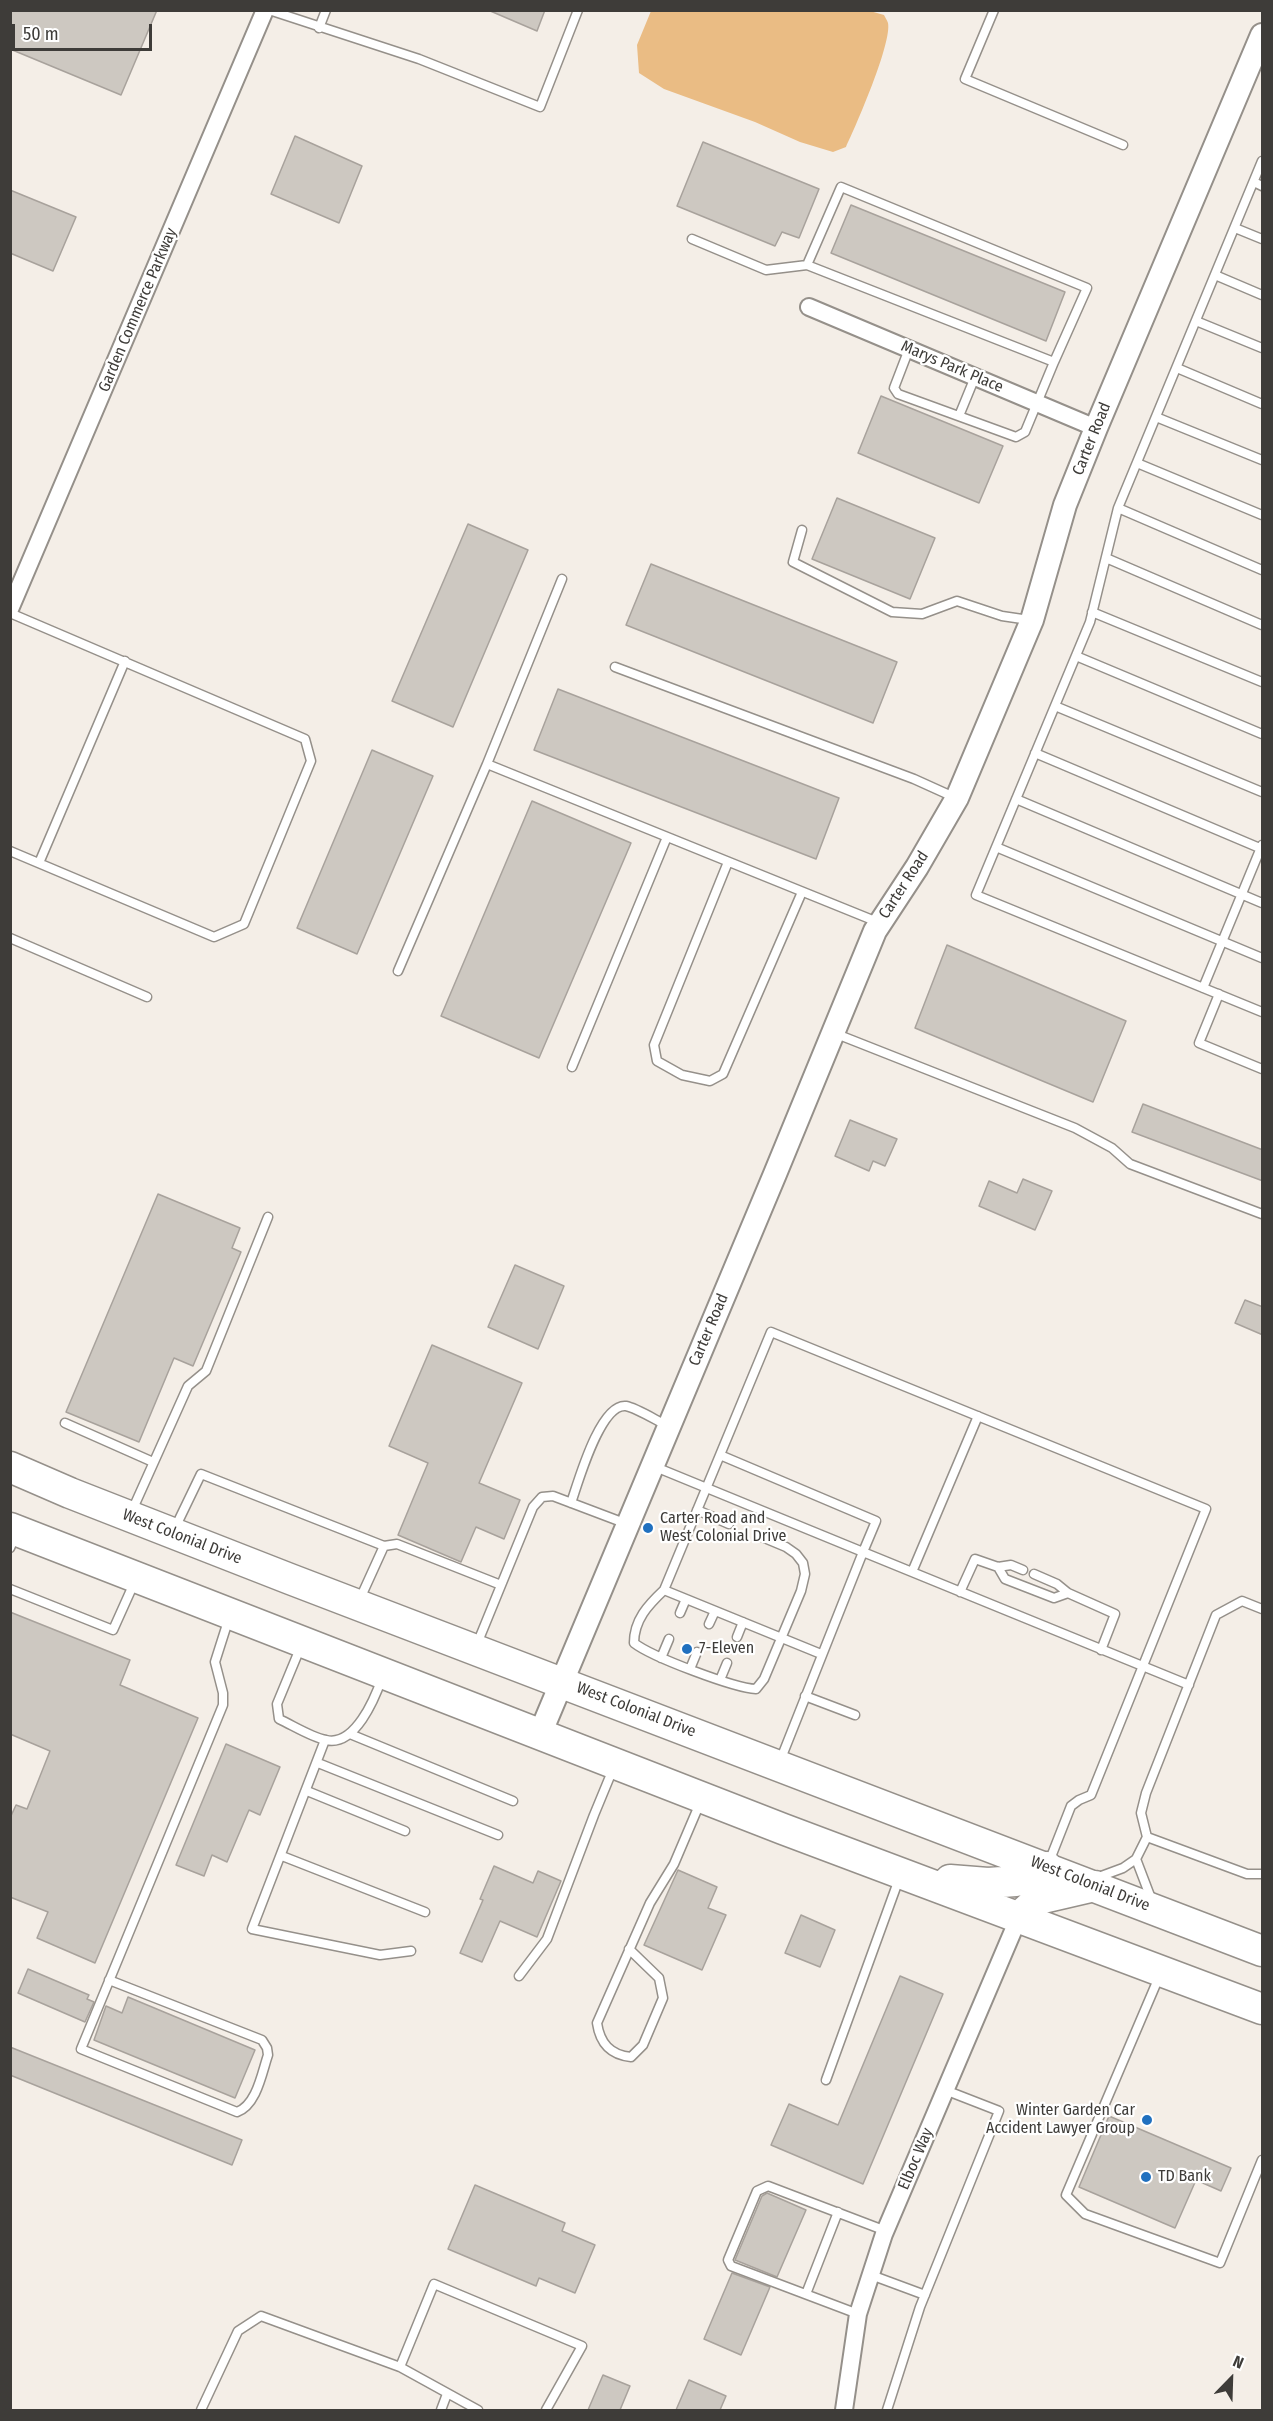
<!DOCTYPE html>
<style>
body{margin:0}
#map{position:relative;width:1273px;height:2421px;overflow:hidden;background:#f4eee7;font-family:"Fira Sans Condensed",sans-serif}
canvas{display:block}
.frame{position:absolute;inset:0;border:12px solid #3e3c39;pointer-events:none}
.north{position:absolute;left:1201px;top:2349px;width:60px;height:60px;-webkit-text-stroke:4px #fff;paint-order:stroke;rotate:23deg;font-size:16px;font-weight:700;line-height:24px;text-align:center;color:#3e3c39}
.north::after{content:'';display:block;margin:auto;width:21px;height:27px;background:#3e3c39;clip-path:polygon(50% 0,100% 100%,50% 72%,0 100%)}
.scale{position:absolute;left:12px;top:24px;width:140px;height:27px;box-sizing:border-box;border:3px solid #3e3c39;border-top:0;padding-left:8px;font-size:18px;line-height:21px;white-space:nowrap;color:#3e3c39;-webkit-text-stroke:4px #fff;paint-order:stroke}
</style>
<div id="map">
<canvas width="1273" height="2421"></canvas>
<div class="frame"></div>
<div class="north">N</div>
<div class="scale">50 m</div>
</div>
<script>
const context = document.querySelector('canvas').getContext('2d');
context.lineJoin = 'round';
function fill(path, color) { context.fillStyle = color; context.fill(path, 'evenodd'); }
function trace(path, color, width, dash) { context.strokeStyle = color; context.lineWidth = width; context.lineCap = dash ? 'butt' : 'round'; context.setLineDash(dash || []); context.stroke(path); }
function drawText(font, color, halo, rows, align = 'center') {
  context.font = font + ' "Fira Sans Condensed",sans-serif'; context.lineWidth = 4.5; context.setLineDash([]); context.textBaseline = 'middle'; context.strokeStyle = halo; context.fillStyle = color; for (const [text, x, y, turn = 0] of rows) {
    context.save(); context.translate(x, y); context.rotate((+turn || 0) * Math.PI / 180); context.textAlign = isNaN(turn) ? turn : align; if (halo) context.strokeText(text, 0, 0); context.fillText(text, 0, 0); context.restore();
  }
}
fill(new Path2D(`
 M651,11h219l14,4c1,2 3,5 4,8 4,20 -32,103 -42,124l-13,5 -33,-10 -45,-20 -91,-33 -25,-16 -2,-28z`), '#eabc84');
const building = new Path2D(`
 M10,10h147l-36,85 -111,-46z
 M488,10h57l-8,21z
 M295,136l67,30 -23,57 -68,-29z
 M703,142l116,47 -20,49 -17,-6 -7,14 -98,-40z
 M10,190l66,27 -23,54 -43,-18z
 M851,205l214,87 -19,49 -215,-88z
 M881,396l122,50 -24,57 -121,-50z
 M837,498l98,40 -25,61 -98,-40z
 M468,524l60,26 -75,177 -61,-26z
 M651,564l246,98 -24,61 -247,-98z
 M558,689l281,109 -23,61 -282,-109z
 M372,750l61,26 -76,178 -60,-26z
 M532,801l99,42 -92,215 -98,-42z
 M947,945l179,76 -33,81 -178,-74z
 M1143,1104l120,46v31l-131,-49z
 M850,1120l47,19 -12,27 -12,-5 -4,10 -34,-15z
 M1023,1179l29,12 -17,39 -56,-24 10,-25 28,12z
 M158,1194l82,34 -8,20 9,4 -48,114 -19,-8 -35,84 -73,-30z
 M515,1265l49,21 -26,63 -50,-22z
 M1245,1300l18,7v28l-28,-12z
 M432,1345l90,38 -43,100 41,17 -16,39 -28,-12 -15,35 -63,-27 30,-72 -39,-17z
 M10,1612l120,48 -10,25 78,33 -103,245 -58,-25 11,-26 -38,-15v-79l6,-13 11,4 23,-58 -40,-17z
 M226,1744l54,23 -20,48 -11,-5 -22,52 -15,-7 -8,21 -28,-11z
 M494,1866l39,17 5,-12 23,10 -24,56 -37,-16 -18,41 -22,-9 23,-53 -3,-1z
 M678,1870l39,17 -9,21 18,7 -24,55 -58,-25z
 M801,1915l34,15 -15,37 -35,-14z
 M28,1969l61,26 -2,4 7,3 -9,20 -67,-29z
 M900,1976l43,18 -80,190 -92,-39 18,-41 49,21z
 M128,1997l127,53 -20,48 -141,-58 12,-34 16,7z
 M10,2047l232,93 -10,25 -222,-90z
 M1109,2116l122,52 -10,23 -25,-11 -21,48 -96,-41z
 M475,2185l90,38 -3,8 33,14 -20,48 -36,-15 -3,8 -88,-37z
 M767,2193l39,17 -29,67 -42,-17 27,-64z
 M732,2273l38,14 -29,68 -37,-16z
 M603,2375l27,11 -10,24h-32z
 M689,2380l37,16 -6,14h-44z`);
fill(building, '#cdc8c1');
trace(building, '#a8a29c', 1.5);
const lane = new Path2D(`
 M269,10l150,49 121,48 38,-97
 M994,10l-29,69 158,66
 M319,28l7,-18
 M1262,161l-144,347 -28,114 -114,273 286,117
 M1254,182l8,4
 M1235,228l27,11
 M692,239l74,31 41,-5
 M1215,275l47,20
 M1196,321l66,27
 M909,349l-15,39 4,6 118,43 9,-5 29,-70 -247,-97 34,-78 246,101 -33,74
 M1177,368l85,36
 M959,416l16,-39
 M1156,417l106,43
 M1137,463l125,52
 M1118,508l144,62
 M802,530l-9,32 99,50 30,2 35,-13 45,15 27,4
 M1106,558l156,67
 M1092,612l170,70
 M10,613l295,126 6,22 -67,163 -30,13 -204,-86
 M1076,656l186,78
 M615,667l299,112 42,19
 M1055,706l207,86
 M1035,753l227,96
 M487,764l75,-185
 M1016,799l246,104
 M996,847l266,111
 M728,862l-74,183 3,16 25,14 28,6 13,-7 79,-182
 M39,863l86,-202
 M10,938l137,59
 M398,971l89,-207 393,159
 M1203,988l59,-143
 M1219,994l-20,49 63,26
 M834,1033l241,95 37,20 18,16 132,50
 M572,1067l95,-230
 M65,1423l88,39
 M720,1455l156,66 -13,31 326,133
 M653,1466l210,86 -83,209
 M571,1503c7,-20 29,-100 55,-97 11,2 31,15 42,20
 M697,1510l32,14
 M131,1513l57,-127 18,-15 62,-154
 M174,1530l27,-56 183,72
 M10,1548l6,-14
 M998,1567l7,12 49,19 14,-5
 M912,1572l66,-156
 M1034,1574l23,10 11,9 47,21 -14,36
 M10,1589l103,41 22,-49
 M664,1590c-16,15 -30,30 -30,53 18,14 100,45 122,46l8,-10 37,-88 4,-17 -2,-11 -7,-9 -10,-7 -24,-10
 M960,1592l15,-33 23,8 13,-2 12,5
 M359,1601l25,-55 13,-2 104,41
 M680,1613l6,-14
 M709,1624l6,-13
 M737,1637l6,-15
 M477,1644l56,-137 9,-10 11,-1 74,28
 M301,1646l-24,58 2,15c15,7 32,18 47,21 29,7 49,-42 56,-62
 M821,1654l-157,-64 107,-258 435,177 -115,286 -12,5 -8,6 -22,56
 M661,1658l8,-19
 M690,1669l7,-17
 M720,1680l7,-17
 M805,1696l50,19
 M350,1734l163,67
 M325,1740l-73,189 128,26 31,-4
 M318,1763l180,72
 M307,1791l98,40
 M1147,1837l100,37h15
 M282,1856l143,56
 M1136,1859l16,42
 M1096,1878l27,-10 13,-9 11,-22 -6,-24 5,-20 70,-178 26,-14 20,8
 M629,1949l30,29 4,20 -20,47 -12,12c-21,-2 -31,-14 -34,-34l53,-120 24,-39 26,-61
 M519,1976l28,-37 47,-124 19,-46
 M1159,1977l-93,218 19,19 135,49 42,-103
 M109,1980l153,60 5,8 1,7c-6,17 -11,50 -31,57l-156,-63 135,-327 7,-17v-12l-8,-31 14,-44
 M826,2080l73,-201
 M871,2275l54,20
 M806,2294l32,-82
 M858,2314l-127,-48 -3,-6 29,-69 11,-5 118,45
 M201,2410l37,-79 23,-15 139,51
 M441,2410l6,-16
 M478,2410l-78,-43 34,-83 148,62 -36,64
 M887,2410l33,-103 79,-196 -54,-21`);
const street = new Path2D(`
 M809,307l287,121
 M10,609l255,-599
 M844,2410l14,-96 26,-80 135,-317`);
const secondary = new Path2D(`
 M540,1734l235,-560 100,-243 42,-64 40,-69 75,-178 33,-115 31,-77 166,-393`);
const highway = new Path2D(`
 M10,1467l60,26 220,86 972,372
 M10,1528l773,301 479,180
 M950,1880l38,3 28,-2 31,-14
 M1019,1917l20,-18 56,-13`);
trace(lane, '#95908a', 11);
trace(street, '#95908a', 20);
trace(secondary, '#95908a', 26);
trace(highway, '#95908a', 33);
trace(lane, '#fff', 8);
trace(street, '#fff', 16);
trace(secondary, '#fff', 22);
trace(highway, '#fff', 30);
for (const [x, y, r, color] of [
 [648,1528,6,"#2070bf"],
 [687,1649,6,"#2070bf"],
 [1147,2120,6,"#2070bf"],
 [1146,2177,6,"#2070bf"]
]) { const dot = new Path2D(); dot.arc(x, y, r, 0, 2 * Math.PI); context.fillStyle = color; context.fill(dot); trace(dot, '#fff', 2); }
drawText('16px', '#3e3c39', '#fff', [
 ["Garden Commerce Parkway",138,310,-67],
 ["Marys Park Place",952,367,23],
 ["Carter Road",1092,439,-68],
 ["Carter Road",904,885,-57],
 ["Carter Road",709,1330,-67],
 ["West Colonial Drive",182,1537,21],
 ["West Colonial Drive",636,1710,21],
 ["West Colonial Drive",1090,1884,21],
 ["Elboc Way",916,2159,-67]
]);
drawText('16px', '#3e3c39', '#fff', [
 ["Carter Road and",660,1519],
 ["West Colonial Drive",660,1537],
 ["7-Eleven",699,1649],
 ["Winter Garden Car",1135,2111,"right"],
 ["Accident Lawyer Group",1135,2129,"right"],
 ["TD Bank",1158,2177]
], 'left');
</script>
